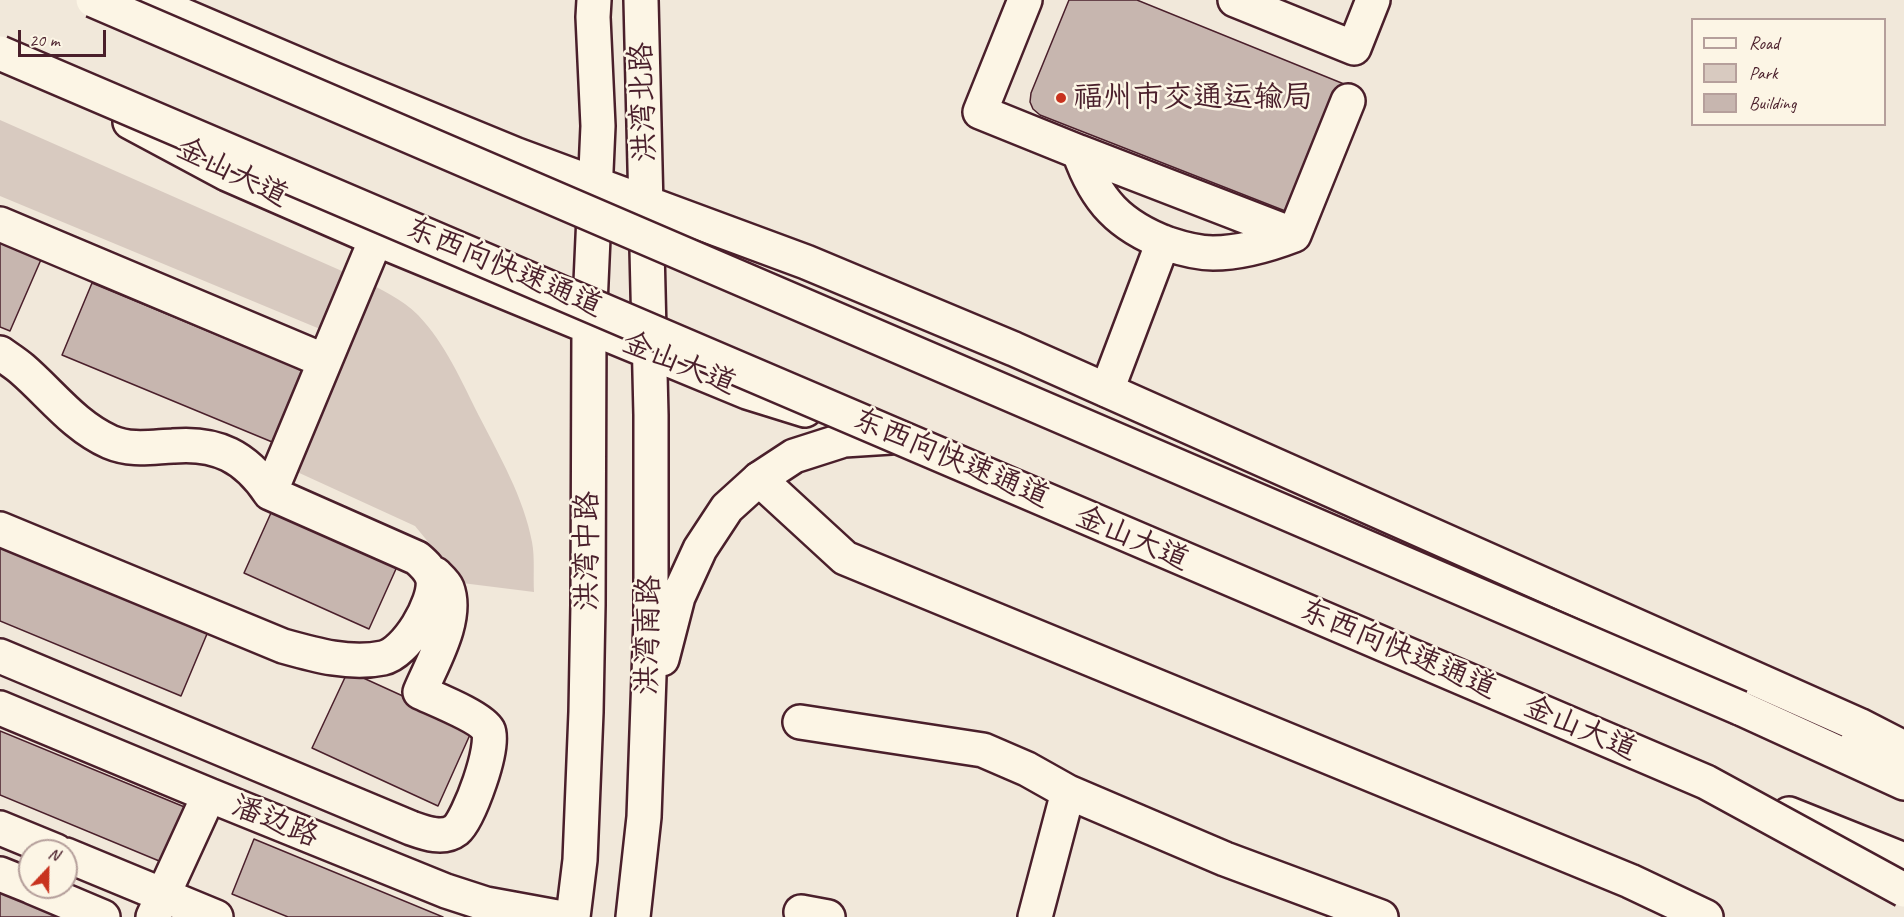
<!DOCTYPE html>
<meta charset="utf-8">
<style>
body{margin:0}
#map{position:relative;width:1904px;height:917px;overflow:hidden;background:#f1e8da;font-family:Caveat,sans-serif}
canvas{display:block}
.legend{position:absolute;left:1691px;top:18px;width:195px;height:108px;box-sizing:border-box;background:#fcf5e5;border:2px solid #b59f9b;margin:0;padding:8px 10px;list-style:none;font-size:18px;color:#4a1f2b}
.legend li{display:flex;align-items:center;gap:12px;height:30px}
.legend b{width:30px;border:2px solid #b59f9b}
.north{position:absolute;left:18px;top:839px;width:60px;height:60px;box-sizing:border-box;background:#fcf5e5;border:2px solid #b59f9b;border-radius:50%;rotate:22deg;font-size:16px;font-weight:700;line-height:24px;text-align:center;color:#4a1f2b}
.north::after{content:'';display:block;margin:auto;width:21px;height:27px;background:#c8321e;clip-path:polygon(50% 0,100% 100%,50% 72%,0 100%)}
.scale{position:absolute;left:18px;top:30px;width:88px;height:27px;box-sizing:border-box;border:3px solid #4a1f2b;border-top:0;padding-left:8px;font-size:18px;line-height:21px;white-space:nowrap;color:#4a1f2b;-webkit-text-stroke:4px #fcf5e5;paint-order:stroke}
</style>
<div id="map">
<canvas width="1904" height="917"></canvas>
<ul class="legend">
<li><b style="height:8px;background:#fcf5e5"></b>Road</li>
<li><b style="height:16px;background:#d8cac0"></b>Park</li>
<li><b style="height:16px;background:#c7b6af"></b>Building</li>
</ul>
<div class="north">N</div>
<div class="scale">20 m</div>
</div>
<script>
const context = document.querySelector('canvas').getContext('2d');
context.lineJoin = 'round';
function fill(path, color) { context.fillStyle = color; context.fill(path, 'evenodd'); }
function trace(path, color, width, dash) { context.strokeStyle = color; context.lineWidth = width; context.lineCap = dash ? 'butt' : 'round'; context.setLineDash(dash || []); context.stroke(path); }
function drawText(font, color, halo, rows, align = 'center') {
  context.font = font + ' Caveat,"LXGW WenKai TC",sans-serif'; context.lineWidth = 5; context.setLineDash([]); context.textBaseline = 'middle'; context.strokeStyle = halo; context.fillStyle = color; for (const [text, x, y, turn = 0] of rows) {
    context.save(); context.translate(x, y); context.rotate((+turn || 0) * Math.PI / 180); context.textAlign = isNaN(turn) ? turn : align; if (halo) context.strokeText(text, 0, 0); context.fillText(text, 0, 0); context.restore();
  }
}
fill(new Path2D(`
 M0,120l360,159c20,10 42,20 58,36 27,28 44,67 61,101 20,39 45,82 53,126 3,16 1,34 2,50l-72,-9 -47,-57 -120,-55 49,-132 -344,-143z`), '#d8cac0');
const building = new Path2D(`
 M1069,0h68l207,84 -51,130 -253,-99 -7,-6 -3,-7 1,-9z
 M0,237l43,18 -33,76 -10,-4z
 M92,283l215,89 -30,72 -215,-89z
 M275,504l125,56 -31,69 -125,-56z
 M0,535l212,87 -31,74 -181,-75z
 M348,671l125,57 -35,78 -126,-58z
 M0,731l187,77 -23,55 -164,-68z
 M254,839l189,78h-155l-56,-23z
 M0,881l87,36h-87z`);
fill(building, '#c7b6af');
trace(building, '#4a1f2b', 1.5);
const minor = new Path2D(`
 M1025,0l-45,112 99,40c17,49 41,74 89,92 15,5 30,9 45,9 28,0 55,-8 81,-18l54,-134
 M1235,0l119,48 19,-48
 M1079,152l215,83
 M0,224l325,137 51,-122
 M0,353c7,5 15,10 22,16 29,25 52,57 88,73 21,9 41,5 63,4 44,-4 73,11 97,47
 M1107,390l56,-148
 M759,479l86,79 785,323 76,36
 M0,529l283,117c32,9 67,19 100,12 23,-5 53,-55 50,-78 -2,-10 -9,-16 -16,-22l-147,-65 55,-132
 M0,656l411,172c14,5 32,12 45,2 13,-11 40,-85 32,-100 -7,-13 -53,-31 -68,-38 12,-29 39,-73 27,-104 -2,-5 -8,-10 -12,-14
 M0,708l209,87 237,96 40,13 71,13
 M800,722l183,28 44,19 41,23
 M0,828l56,23
 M66,855l150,62
 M0,874l30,12
 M32,887l71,30
 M801,912l27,5
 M153,917l56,-122
 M1035,917l33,-125 157,67 156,58`);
const major = new Path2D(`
 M147,0l185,79 185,76 289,107 208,87 845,376 45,23
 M130,122l97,52 149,65 371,153 58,18
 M662,659l16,-62 22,-48 27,-41 32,-29 35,-23 50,-16 47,-3
 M573,917l7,-57 6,-148 2,-107 1,-278 9,-201 -5,-109 1,-17
 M633,917l11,-100 7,-198v-204l-10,-415`);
const highway = new Path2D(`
 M1740,708l164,75
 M1857,743l47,14
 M1789,814l115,46`);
trace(minor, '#4a1f2b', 38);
trace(major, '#4a1f2b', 38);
trace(highway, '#4a1f2b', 38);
trace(minor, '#fcf5e5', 33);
trace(major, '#fcf5e5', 33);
trace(highway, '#fcf5e5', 33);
const highwayBridge = new Path2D(`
 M93,0l1647,708
 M0,53l1706,729 198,108`);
trace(highwayBridge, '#4a1f2b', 38, []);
trace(highwayBridge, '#fcf5e5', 33);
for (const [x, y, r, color] of [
 [1061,98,6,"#c8321e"]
]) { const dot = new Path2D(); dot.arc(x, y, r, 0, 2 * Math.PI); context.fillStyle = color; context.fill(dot); trace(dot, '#fcf5e5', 2); }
drawText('30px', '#4a1f2b', '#fcf5e5', [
 ["福州市交通运输局",1073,98]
], 'left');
drawText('30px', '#4a1f2b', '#fcf5e5', [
 ["洪湾北路",644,102,-92],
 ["金山大道",232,173,26],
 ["东西向快速通道",504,268,23],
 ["金山大道",679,364,22],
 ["东西向快速通道",951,459,23],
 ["金山大道",1132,539,23],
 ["洪湾中路",588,551,-90],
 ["洪湾南路",649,635,-89],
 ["东西向快速通道",1398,650,23],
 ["金山大道",1580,729,23],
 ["潘边路",275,822,22]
]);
</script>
